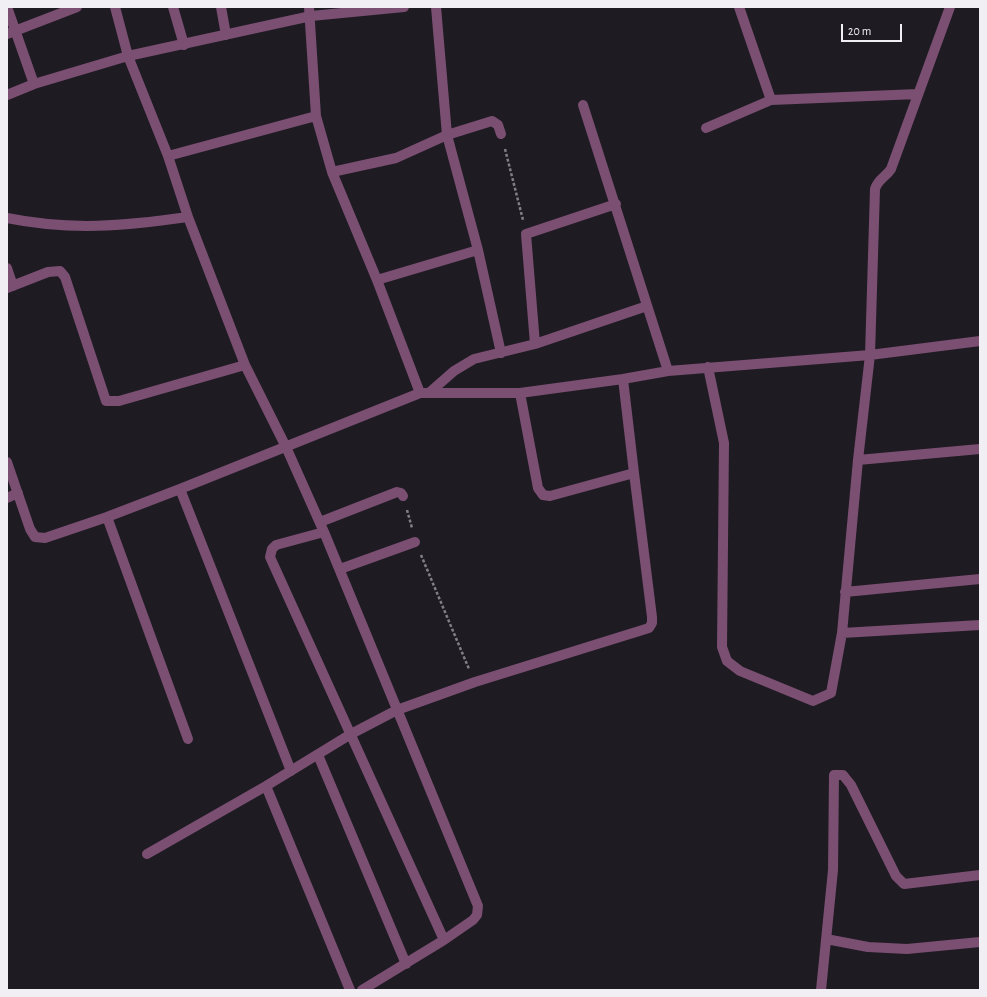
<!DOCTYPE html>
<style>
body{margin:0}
#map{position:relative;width:987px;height:997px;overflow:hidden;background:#1f1b23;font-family:"Alegreya Sans",sans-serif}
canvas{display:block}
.frame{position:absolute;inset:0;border:8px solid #f1eef4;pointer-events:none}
.scale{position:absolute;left:841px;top:24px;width:61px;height:18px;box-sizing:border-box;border:2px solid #f1eef4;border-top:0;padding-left:5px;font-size:12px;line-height:14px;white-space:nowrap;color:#f1eef4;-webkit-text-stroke:3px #1f1b23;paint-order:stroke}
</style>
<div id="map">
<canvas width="987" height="997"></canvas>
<div class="frame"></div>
<div class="scale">20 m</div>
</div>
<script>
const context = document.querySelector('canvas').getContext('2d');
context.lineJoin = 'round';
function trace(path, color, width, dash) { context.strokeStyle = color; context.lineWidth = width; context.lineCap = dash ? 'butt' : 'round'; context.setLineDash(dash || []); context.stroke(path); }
trace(new Path2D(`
 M505,149l18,71
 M407,510l5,18
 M421,555l48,114`), '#827e85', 2.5, [3, 2]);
trace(new Path2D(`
 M7,7l27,77
 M115,7l13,49 40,100 20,61 57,148 41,82 38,85 154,374 -1,9 -4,5 -29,20 -82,50
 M173,7l11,38
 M221,7l5,28
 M309,7l7,109 16,56 45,108 43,113
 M436,7l11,128 45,-14 6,4 3,9
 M739,7l32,93 147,-6
 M7,34l70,-27
 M7,95l27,-11 94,-28 183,-40 93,-9
 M583,105l85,266
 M706,128l65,-28
 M168,156l148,-40
 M332,172l64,-14 51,-23 31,115 23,103
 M7,218c64,13 117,8 181,-1
 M7,268l6,18
 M377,280l101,-30
 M7,288l41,-16 12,-1 5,6 41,124h13l126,-36
 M535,344l-9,-110 90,-30
 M708,367l16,76 -2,204 5,14 13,10 73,30 18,-8 11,-60 16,-173 12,-105 5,-166c3,-10 11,-12 16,-20l59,-162
 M430,392l24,-21 20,-12 61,-15 112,-38
 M520,393l18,95 5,7 7,1 84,-23 -11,-94
 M858,460l122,-11
 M7,462l23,67 5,8 10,1 62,-21 73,-28 240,-96h100l103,-14 45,-8 202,-16 110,-14
 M180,489l111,282
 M7,498l11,-5
 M107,517l81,222
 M320,522l77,-30 4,1 2,3
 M324,532l-48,13 -4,4 -2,8 174,383
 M340,569l75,-27
 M845,592l135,-13
 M842,633l138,-8
 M318,755l88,209
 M266,786l84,204
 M147,854l119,-68 85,-52 46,-24 78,-28 174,-54 3,-5v-6l-18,-144
 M826,939l42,8 39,2 73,-7
 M821,990l12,-120 1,-95h9l8,10 45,91 8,8 76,-9`), '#7a4f72', 10);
</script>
